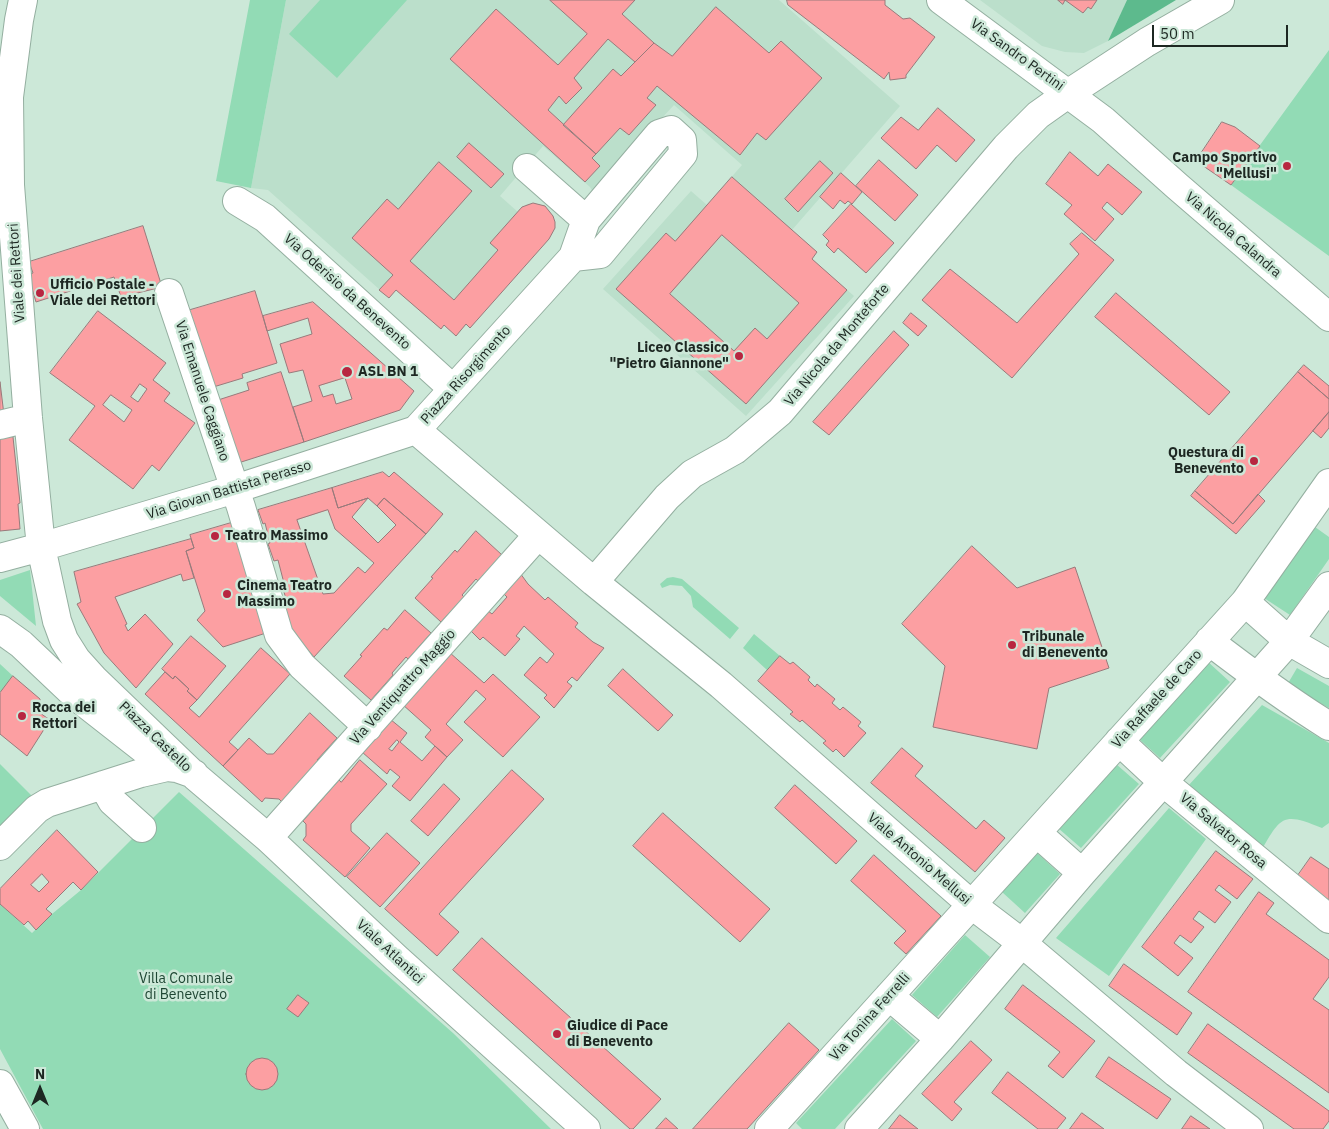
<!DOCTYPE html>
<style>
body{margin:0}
#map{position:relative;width:1329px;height:1129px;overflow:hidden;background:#cce8d8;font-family:"IBM Plex Sans",sans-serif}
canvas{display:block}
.north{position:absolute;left:15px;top:1064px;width:50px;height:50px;-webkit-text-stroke:4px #cce8d8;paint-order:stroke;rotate:0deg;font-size:14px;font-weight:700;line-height:20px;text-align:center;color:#1d2722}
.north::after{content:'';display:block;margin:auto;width:18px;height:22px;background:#1d2722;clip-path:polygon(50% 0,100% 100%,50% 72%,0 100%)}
.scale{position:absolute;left:1152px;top:25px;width:136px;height:22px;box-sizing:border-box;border:2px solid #1d2722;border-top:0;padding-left:6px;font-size:15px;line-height:18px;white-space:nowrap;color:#1d2722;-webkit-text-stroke:4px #cce8d8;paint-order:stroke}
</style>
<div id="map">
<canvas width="1329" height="1129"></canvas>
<div class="north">N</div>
<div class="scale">50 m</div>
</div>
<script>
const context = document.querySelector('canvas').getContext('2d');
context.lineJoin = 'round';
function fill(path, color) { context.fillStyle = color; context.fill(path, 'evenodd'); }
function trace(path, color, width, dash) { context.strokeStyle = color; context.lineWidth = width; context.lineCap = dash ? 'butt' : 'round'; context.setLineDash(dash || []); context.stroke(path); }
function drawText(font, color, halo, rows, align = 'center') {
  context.font = font + ' "IBM Plex Sans",sans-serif'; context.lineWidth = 5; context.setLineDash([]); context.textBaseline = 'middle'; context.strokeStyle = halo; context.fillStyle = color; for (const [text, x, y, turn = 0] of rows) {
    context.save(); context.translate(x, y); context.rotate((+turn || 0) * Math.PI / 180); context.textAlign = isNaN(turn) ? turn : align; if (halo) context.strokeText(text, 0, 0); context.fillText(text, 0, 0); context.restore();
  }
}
fill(new Path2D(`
 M286,0h493l121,106 -108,124 25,22 -5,7 42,37 -108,120 -143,-127 88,-98 16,14 35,-40 -68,-60 -81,87 -3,-5 -47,-41 -43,50 18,16 9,-8 7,-1 11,3 8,10 2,6 -3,12 -82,94 -4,-3 -10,11 -12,-11 -3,4 -45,-39 -7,8 -121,-108 -17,-2z
 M980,0h147l-19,41 -24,12 -19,-1 -23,-6z`), '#bbdfcb');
fill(new Path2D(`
 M250,0h36l-35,188 -35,-7z
 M320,0h87l-70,78 -48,-44z
 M1329,50v206l-98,-71z
 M1315,527l14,10v22l-39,56 -26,-17z
 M30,570l6,56 -36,-30v-16z
 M673,577l9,2 57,49 -9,11 -37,-32 -2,-11 -9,-10 -12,-1 -8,3 -2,-4 7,-6z
 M754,634l26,22 -13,14 -24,-22z
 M1207,661l23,21 -70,76 -23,-21z
 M0,664l13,12 -13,17z
 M1297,668l32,18v22l-42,-23z
 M1262,705l67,38v80l-7,5c-39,-16 -41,-12 -61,23l-73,-65z
 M0,764l31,31v5l-31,27z
 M1116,764l23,20 -58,64 -23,-20z
 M179,792l274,241 98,96h-508l-43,-80v-145l32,29 20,-19 29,-24z
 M1169,808l37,31 -97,137 -53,-38z
 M1037,853l23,21 -35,39 -23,-21z
 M965,935l25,22 -53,60 -25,-22z
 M892,1019l24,22 -81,88h-33l-6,-6z`), '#92dbb5');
fill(new Path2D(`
 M1127,0h49l-68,41z`), '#5dba8d');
const building = new Path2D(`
 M550,0h85l-13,14 32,29 -19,19 -27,-23 -34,39 8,10 -16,16 -7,-8 -11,14 48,44 -4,4 8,8 -15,16 -135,-123 46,-50 62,56 29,-31z
 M787,0h98v5l18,14 7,-1 25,19 -29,38v3l-16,2 -1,-8 -5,7 -96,-74z
 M1058,0h39l-6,9 -3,-2 -5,6 -18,-13 -2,4z
 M716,7l53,46 12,-12 41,37 -56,62 -9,-7 -17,22 -83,-69 -10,12 9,7 -27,30 -9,-7 -24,26 -33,-29 50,-56 8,7 33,-33 18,13z
 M938,108l37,32 -19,22 -19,-17 -21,24 -35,-31 20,-21 17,13z
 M1222,122l13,5 25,19 -29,39 -35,-24z
 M469,143l35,31 -13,14 -34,-31z
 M1070,152l28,24 10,-12 34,28 -20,23 -15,-13 -5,6 12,11 -19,22 -31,-27 8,-9 -26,-21z
 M879,160l39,35 -23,26 -39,-35z
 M820,161l13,12 -35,39 -13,-13z
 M439,162l33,29 -62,70 44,39 44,-50 -8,-7 32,-36 11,-4 12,3 8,10 2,6v6l-6,11 -79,89 -4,-4 -10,12 -12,-11 -3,4 -45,-39 -7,8 -10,-8 14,-15 -41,-37 35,-39 11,10z
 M841,173l21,19 -10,12 -4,-3 -3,3 -5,-4 -7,9 -13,-12z
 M732,177l85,75 -5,7 35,31 -101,114 -130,-115 50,-56 9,8zM722,235l77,68 -32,36 -12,-11 -21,23 -64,-57z
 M851,204l43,39 -28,30 -28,-25 -4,5 -8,-8 3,-4 -6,-6z
 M143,226l19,61 -41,10 -7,-20 -78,25 -8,-27 5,-2 -4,-11z
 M1082,233l32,27 -102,118 -90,-78 28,-31 67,54 62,-69 -9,-10z
 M255,291l22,72 -35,11 1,4 -33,10 -23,-77z
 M1116,293l114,99 -21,23 -114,-98z
 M313,302l101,89 -14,19 -96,32 -11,-35 19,-6 -9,-31 -14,3 -9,-29 32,-10 -4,-16 -41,13 -4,-15zM345,378l7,21 -16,5 -3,-10 -10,3 -4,-11z
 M98,311l68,52 -13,17 17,13 -6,8 31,22 -36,48 -7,-6 -19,24 -64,-49 26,-34 -45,-33zM140,384l7,5 -9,13 -7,-5zM111,395l21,15 -8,12 -21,-17z
 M911,313l16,13 -9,10 -15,-13z
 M894,331l15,14 -80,90 -16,-13z
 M1304,365l25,21v13l-31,-27z
 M281,372l23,70 -69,22 -20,-63 34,-11 -2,-7z
 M1298,372l31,27v13l-96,112 -38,-33z
 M0,382l4,33 -4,1z
 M1329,412v16l-8,10 -8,-7z
 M13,437l7,66 -2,1 2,25 -20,2v-93z
 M383,472l6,5 5,-5 49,42 -17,20 -42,-36 -7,8 -9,-8 -30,10 -6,-20z
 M332,488l6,20 30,-10 -16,19 26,26 18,-18 -19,-19 7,-8 42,36 -112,123 -20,-23 -6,-13 -4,-14 4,-1 -4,-14 2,-1 -8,-31 -4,1 -6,-17 2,-1 -5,-20 -2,1 -5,-14zM328,510l7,19 39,34 -9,10 -7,-6 -24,26 -11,1 -26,-74z
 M1195,491l38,33 25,-30 7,7 -29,33 -45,-38z
 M231,523l35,110 -43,14 -26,-27 8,-9 -19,-60 8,-3 -4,-13z
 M476,531l26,24 -24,26 -2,-2 -14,16 2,2 -23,25 -26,-24 18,-20 -2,-1 24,-27 2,2z
 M191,539l3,9 -8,3 8,27 -11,3 -2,-7 -66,23 12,27 -2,1 3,6 17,-17 28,30 -37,44 -32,-35 -27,-49 4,-2 -7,-30z
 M972,546l45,42 58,-21 34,101 -60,20 -12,61 -104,-22 12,-61 -43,-42z
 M520,573l8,11 17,16 3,-3 30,26 -3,4 18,15 11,6 -27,33 -5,-4 -5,5 5,4 -18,22 -10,-10 3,-3 -23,-20 16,-18 7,6 7,-9 -30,-28 -8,10 4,3 -15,17 -22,-19 -3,3 -10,-10 17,-20 5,4 15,-17 -4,-4z
 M405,610l26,23 -23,26 -2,-2 -14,16 1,2 -22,25 -27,-24 18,-20 -2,-1 24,-27 3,2z
 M191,636l35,30 -29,34 -10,-9 2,-2 -14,-13 -2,3 -11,-10z
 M261,648l29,26 -61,68 9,8 -15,16 -78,-72 20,-22 8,7 2,-3 14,13 -2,2 10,9 -8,8 10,9z
 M449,652l35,31 9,-9 47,43 -37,40 -39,-35 22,-23 -10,-9 -30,34 17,16 -16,17 -22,-20 6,-7 -29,-26z
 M780,656l10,8 3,-2 17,15 -2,3 7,7 2,-3 18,15 -3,4 8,7 3,-3 18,15 -3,4 8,7 -22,24 -8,-8 -3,3 -10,-9 3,-2 -24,-21 -2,2 -10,-8 3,-2 -35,-31z
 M623,669l50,46 -15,16 -50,-45z
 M13,676l27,23v14l10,7 -23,36 -27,-22v-41z
 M310,713l27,25 -20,22 2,2 -37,40 -3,-3 -14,-1 -3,4 -39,-36 26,-28 18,16h6z
 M390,719l17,14 -7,9 22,19 13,-15 12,11 -37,44 -18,-15 8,-9 -10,-8 -3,5 -25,-22zM397,740l2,2 -7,9 -3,-2z
 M902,748l21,18 -8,10 61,53 8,-9 21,18 -30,34 -104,-89z
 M360,760l27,24 -36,40v7l19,17 -25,29 -42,-37 3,-4v-12l-3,-3 36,-41 2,2z
 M512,770l32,29 -105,115 20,18 -22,24 -52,-47z
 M444,784l16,15 -32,37 -17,-15z
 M795,785l62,56 -21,23 -61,-56z
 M663,813l107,96 -30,33 -107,-96z
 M57,830l41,42 -17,18 -8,-8 -27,27 6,5 -16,16 -8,-9 -4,4 -24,-21v-15zM42,874l7,8 -10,10 -8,-7z
 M387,833l33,30 -40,44 -33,-30z
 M1216,851l37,28 -16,20 -18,-14 -4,5 16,12 -16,21 -16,-12 -6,8 11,8 -13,16 -11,-8 -6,8 19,15 -15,18 -36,-29z
 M874,855l67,61 -35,38 -12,-11 12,-12 -55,-50z
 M1311,857l18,12v37l-35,-25z
 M1259,892l15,11 -8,11 63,46v17l-16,22 16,11v83l-141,-101z
 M482,938l179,161 -28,30h-3l-177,-159z
 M1124,964l68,49 -15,22 -68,-49z
 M1023,985l72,56 -32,37 -15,-12 12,-14 -55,-43z
 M298,995l11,8 -11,14 -11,-8z
 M789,1023l30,27 -72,79h-54z
 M1208,1024l121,87v10l-6,8h-29l-106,-76z
 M971,1041l21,19 -38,42 8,7 -10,12 -30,-27z
 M1109,1057l62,42 -14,20 -61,-42z
 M246 1074a16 16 0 1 1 32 0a16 16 0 1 1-32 0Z
 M1008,1072l58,46 -9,11h-19l-46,-36z
 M1082,1113l22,16h-34z
 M900,1115l18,14h-29z
 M1191,1116l19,13h-28z
 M666,1118l12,11h-22z`);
fill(building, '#fc9fa2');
trace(building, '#987a7b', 1);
const minor = new Path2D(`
 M23,0l-4,20 -10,77 1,88 18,233 13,129 16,74 7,19 12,19 18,20 101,97 73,62 128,120 190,171
 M941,0l162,120 74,66 152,131
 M527,168l59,52
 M237,201l28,17 188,171
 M169,293l72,214 38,128 23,31 66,61
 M0,425l28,-7
 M416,430l178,152 127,103 251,220 50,38 154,130 73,56
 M0,558l41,-11 194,-58 181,-59 157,-173 13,-37 73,-86 12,-4 11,10 1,14 -83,100 -27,3
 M594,582l73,-85 25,-23 43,-24 45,-38 226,-265 32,-32 31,-22 78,-51 73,-42
 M1245,602l44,39 40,23
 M0,629l21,15 56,53 83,65
 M1209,641c39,30 78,59 120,85
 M1119,741l44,41 166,137
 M103,785l9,16 30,27
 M1037,833l45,40
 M268,838l270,-303
 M0,846l37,-37 10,-6 94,-30 26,-6 10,1 17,6
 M889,996l51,43
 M0,1084l25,45
 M769,1129l476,-527 84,-119
 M859,1129l81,-90 142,-166 207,-232 40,-55`);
trace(minor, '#94afa0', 30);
trace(minor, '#fff', 28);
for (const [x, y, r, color] of [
 [1287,166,5,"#b82640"],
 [40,293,5,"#b82640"],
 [739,356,5,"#b82640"],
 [347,372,6,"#b82640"],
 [1254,461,5,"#b82640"],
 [215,536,5,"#b82640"],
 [227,594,5,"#b82640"],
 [1012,645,5,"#b82640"],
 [22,716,5,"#b82640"],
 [557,1034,5,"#b82640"]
]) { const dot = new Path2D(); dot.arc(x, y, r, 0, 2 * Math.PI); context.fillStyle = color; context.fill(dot); trace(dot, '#cce8d8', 2); }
drawText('14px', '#1d2722', '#cce8d8', [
 ["Via Sandro Pertini",1017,55,36],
 ["Via Nicola Calandra",1233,235,41],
 ["Viale dei Rettori",17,273,-94],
 ["Via Oderisio da Benevento",347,292,42],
 ["Via Nicola da Monteforte",837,345,-50],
 ["Piazza Risorgimento",466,375,-48],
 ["Via Emanuele Caggiano",202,391,72],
 ["Via Giovan Battista Perasso",229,490,-17],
 ["Via Ventiquattro Maggio",403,687,-48],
 ["Via Raffaele de Caro",1157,699,-48],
 ["Piazza Castello",155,737,44],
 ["Via Salvator Rosa",1223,831,40],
 ["Viale Antonio Mellusi",919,859,41],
 ["Viale Atlantici",390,952,43],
 ["Via Tonina Ferrelli",870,1017,-48]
]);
drawText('bold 14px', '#1d2722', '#cce8d8', [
 ["Campo Sportivo",1277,158,"right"],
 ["\"Mellusi\"",1277,174,"right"],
 ["Ufficio Postale -",50,285],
 ["Viale dei Rettori",50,301],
 ["Liceo Classico",729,348,"right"],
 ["\"Pietro Giannone\"",729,364,"right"],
 ["ASL BN 1",358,372],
 ["Questura di",1244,453,"right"],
 ["Benevento",1244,469,"right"],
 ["Teatro Massimo",225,536],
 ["Cinema Teatro",237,586],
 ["Massimo",237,602],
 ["Tribunale",1022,637],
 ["di Benevento",1022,653],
 ["Rocca dei",32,708],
 ["Rettori",32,724],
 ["Giudice di Pace",567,1026],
 ["di Benevento",567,1042]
], 'left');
drawText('14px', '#1e4633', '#cce8d8', [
 ["Villa Comunale",186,979],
 ["di Benevento",186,995]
]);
</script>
